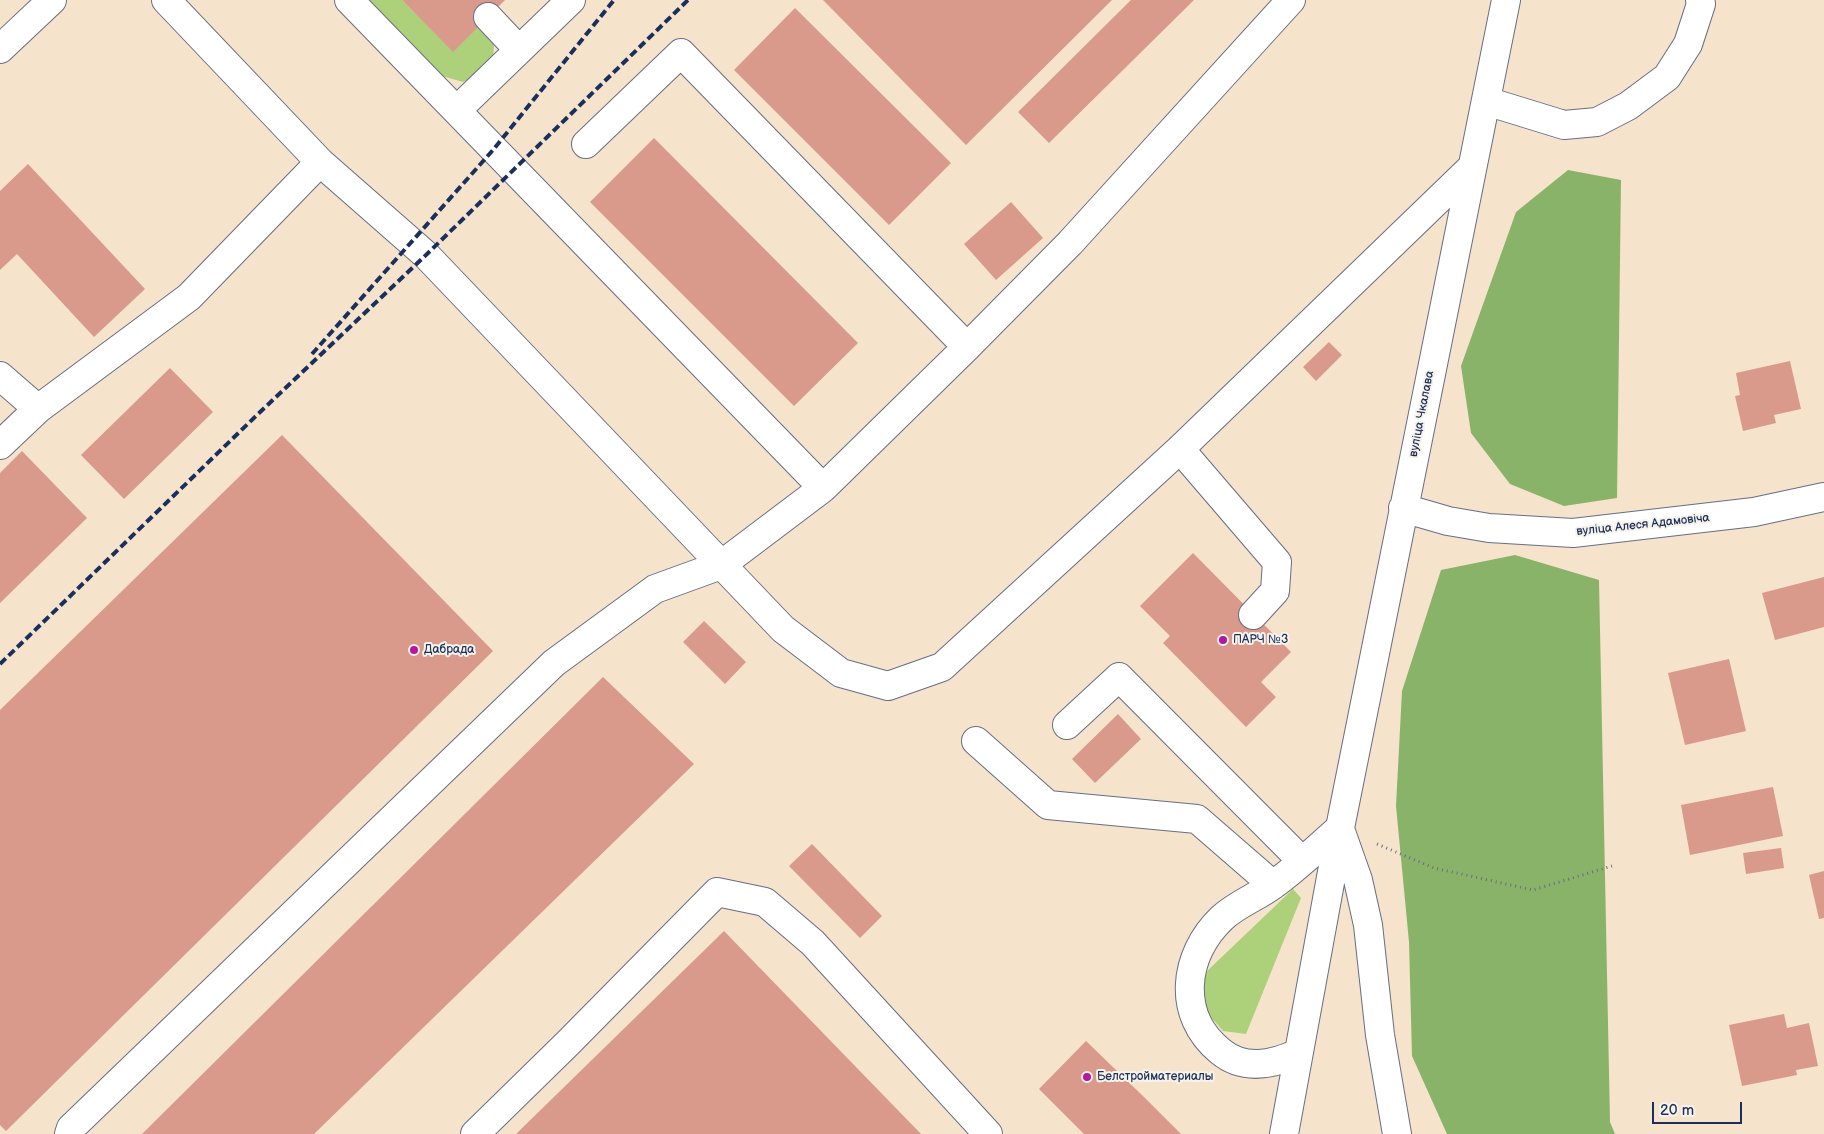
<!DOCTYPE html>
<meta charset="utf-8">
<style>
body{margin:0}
#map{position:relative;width:1824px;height:1134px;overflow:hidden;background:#f5e3cb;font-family:"Balsamiq Sans",sans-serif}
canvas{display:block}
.scale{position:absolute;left:1652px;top:1102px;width:90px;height:22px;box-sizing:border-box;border:2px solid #1b2f5e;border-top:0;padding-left:6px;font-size:15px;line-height:18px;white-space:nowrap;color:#1b2f5e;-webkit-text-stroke:4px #f7f3e8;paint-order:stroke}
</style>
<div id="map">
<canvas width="1824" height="1134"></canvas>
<div class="scale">20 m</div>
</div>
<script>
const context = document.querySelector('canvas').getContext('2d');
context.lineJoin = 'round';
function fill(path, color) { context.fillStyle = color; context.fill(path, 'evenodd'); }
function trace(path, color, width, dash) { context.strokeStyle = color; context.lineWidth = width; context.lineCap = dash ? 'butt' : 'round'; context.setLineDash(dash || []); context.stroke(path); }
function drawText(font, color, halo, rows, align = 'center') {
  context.font = font + ' "Balsamiq Sans",sans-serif'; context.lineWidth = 4; context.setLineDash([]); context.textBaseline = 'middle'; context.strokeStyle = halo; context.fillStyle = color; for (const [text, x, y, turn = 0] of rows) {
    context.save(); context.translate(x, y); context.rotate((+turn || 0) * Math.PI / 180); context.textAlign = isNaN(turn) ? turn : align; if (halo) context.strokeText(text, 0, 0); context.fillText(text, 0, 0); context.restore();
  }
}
fill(new Path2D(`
 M369,0h33l51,51 26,-26 15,19 -1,18 -12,13 -18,7 -21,-6z
 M1293,889l8,9 -55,136 -23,-3 -14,-16 -8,-20 4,-22z`), '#add17a');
fill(new Path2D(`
 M1568,170l53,10 -4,318 -53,8 -54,-22 -39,-51 -10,-67 55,-154z
 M1515,555l84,25 11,542 5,12h-168l-35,-78 -3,-114 -13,-136 6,-115 39,-121z`), '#8ab36a');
fill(new Path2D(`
 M402,0h103l-52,52z
 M823,0h289l-146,145z
 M1131,0h63l-145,143 -31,-31z
 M795,8l156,155 -62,62 -155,-155z
 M654,138l204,205 -64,63 -204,-204z
 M28,164l117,125 -51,48 -77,-83 -17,16v-79z
 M1011,202l32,36 -47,42 -32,-36z
 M1329,342l13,13 -26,26 -13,-14z
 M1790,361l11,48 -27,6 2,8 -33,8 -8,-35 5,-1 -4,-22z
 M170,368l43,44 -89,87 -43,-44z
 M282,435l211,216 -487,480 -6,-6v-415z
 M22,451l65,67 -87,85v-130z
 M1193,553l98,99 -30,30 15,15 -30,30 -83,-84 7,-7 -30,-30z
 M1824,577v50l-49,13 -13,-47z
 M704,621l42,41 -21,22 -42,-42z
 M1729,659l17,72 -61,14 -17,-72z
 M603,677l91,87 -380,370h-172z
 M1118,714l23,25 -46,44 -23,-24z
 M1773,787l10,49 -93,19 -9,-50z
 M812,844l70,72 -22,22 -71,-72z
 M1781,848l3,20 -38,6 -3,-21z
 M1824,871v47l-5,1 -10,-44z
 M724,931l197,203h-405z
 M1784,1014l3,14 22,-5 9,43 -22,4 1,5 -55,11 -13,-61z
 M1086,1041l59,57 36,36h-97l-45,-45z`), '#d9998b');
const minor = new Path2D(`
 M166,0l154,162 106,93 357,374 58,44 47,13 54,-19 238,-218 291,-281
 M349,0l474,488 144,-141 -286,-294 -95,91
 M488,17l31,33
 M0,49l52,-49
 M1486,101l78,24 33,-3 31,-16 39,-29 21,-33 13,-40 -1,-4
 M457,110l114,-110
 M967,347l103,-104 221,-243
 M0,376l38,33 151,-112 131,-135
 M0,445l38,-36
 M1180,449l97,113 -2,29 -22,24
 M1403,508l45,13 41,7 84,5 181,-21 70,-15
 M1067,725l52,-48 183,184
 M976,741l72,64 149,14 76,66
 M1340,829l18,51 10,45 12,110 17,99
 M1298,1053c-26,12 -54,18 -78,-2 -44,-36 -37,-96 2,-133 15,-14 35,-21 51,-33 24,-17 45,-38 67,-57
 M69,1134l2,-6 483,-465 101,-74 66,-24 102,-77
 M475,1134l93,-91 149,-151 48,10 48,41 175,191
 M1284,1134l56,-306 166,-828`);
trace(minor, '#676e84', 30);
trace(new Path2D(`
 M1377,844l57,24 99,22 79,-24`), '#676e84', 3, [1, 4]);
trace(minor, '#fff', 28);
trace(new Path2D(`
 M312,354l181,-204 121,-150
 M0,664l258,-250 168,-159 262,-255`), '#1b2f5e', 4, [8, 4]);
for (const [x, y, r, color] of [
 [1223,640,5,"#b5179e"],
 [414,650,5,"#b5179e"],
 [1087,1077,5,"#b5179e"]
]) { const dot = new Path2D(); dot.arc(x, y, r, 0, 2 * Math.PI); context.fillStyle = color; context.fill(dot); trace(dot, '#f7f3e8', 2); }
drawText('12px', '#1b2f5e', '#f7f3e8', [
 ["вуліца Чкалава",1422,414,-79],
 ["вуліца Алеся Адамовіча",1643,525,-6]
]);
drawText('12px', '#1b2f5e', '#f7f3e8', [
 ["ПАРЧ №3",1233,640],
 ["Дабрада",424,650],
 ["Белстройматериалы",1097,1077]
], 'left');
</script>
